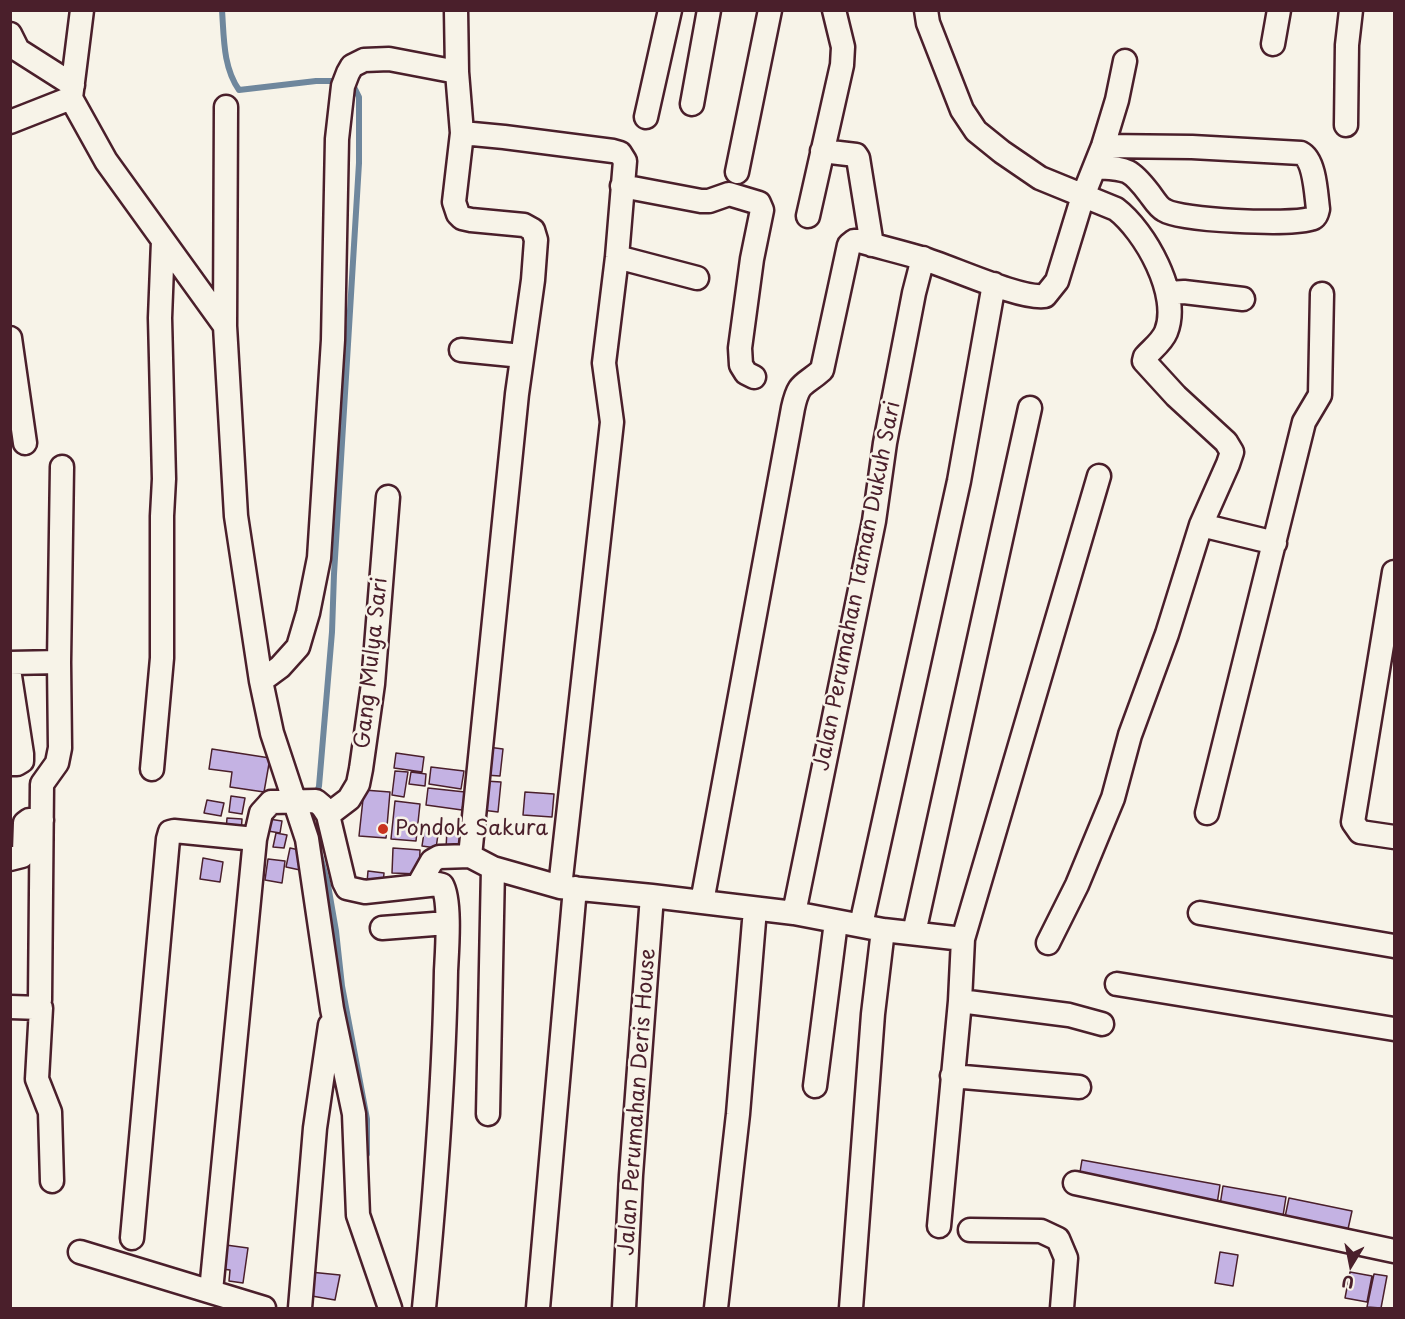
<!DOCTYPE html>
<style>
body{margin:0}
#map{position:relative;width:1405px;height:1319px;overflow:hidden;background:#f7f3e8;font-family:"Playpen Sans",sans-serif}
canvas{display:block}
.frame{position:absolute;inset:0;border:12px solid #4a1f2b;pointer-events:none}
.north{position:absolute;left:1321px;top:1235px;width:60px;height:60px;-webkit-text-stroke:4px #f7f3e8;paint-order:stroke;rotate:190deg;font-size:16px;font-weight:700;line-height:24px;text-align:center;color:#4a1f2b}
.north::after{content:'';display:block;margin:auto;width:21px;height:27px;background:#4a1f2b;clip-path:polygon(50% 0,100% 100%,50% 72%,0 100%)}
</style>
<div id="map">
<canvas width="1405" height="1319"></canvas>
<div class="frame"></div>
<div class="north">U</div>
</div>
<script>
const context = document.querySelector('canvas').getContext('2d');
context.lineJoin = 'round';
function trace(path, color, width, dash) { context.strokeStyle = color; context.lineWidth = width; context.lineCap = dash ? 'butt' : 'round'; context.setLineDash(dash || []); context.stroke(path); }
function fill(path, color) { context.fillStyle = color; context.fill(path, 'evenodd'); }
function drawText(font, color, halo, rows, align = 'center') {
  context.font = font + ' "Playpen Sans",sans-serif'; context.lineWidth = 5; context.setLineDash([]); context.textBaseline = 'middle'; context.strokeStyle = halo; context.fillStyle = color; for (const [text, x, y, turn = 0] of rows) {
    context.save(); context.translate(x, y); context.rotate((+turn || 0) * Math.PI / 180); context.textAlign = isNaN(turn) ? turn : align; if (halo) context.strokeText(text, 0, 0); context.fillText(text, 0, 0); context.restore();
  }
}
trace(new Path2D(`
 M222,10c2,28 1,57 17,80l77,-9h25
 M311,821l-1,-4 9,-31 13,-154 2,-58 25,-411v-66l-6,-12 -3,-1
 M319,851l9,34 8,46 6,55 25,133v35`), '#6f879d', 6);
const building = new Path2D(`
 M488,747l15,2 -3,27 -15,-1z
 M212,749l58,9 -6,34 -34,-5 2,-15 -23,-3z
 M396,753l28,4 -2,15 -28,-4z
 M431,767l33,4 -3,18 -32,-5z
 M395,771l13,1 -4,25 -12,-2z
 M411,772l15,2 -1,12 -16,-2z
 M485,781l16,1 -3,30 -16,-2z
 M428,788l37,4 -3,18 -36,-5z
 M364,790l26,2 -4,46 -27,-2z
 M525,792l29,2 -2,23 -29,-2z
 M231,796l14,2 -3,16 -13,-2z
 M207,800l17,3 -3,13 -17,-3z
 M395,801l25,3 -4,37 -25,-2z
 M227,818l15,1 -1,14 -15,-2z
 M269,819l13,2 -2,12 -12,-2z
 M425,826l14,2 -3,20 -14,-2z
 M447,829l17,2 -1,19 -17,-1z
 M276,833l11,2 -3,13 -11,-1z
 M290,848l14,3 -4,19 -14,-3z
 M393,848l27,2 -1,24 -27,-1z
 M203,858l20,4 -3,20 -20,-3z
 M268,859l17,2 -3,22 -17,-3z
 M368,871l16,2 -1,12 -16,-2z
 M1082,1160l138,25 -3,19 -138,-26z
 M1223,1186l63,11 -3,19 -63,-11z
 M1289,1198l63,13 -4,18 -63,-12z
 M226,1245l22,3 -5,35 -14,-2 1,-11 -8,-1z
 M1220,1252l18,3 -5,31 -18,-3z
 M310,1272l30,3 -5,25 -29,-5z
 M1350,1272l22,4 -5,26 -22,-4z
 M1374,1274l13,2 -6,32 -14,-1z`);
fill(building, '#c4b2e3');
trace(building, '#4a1f2b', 1.5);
const minor = new Path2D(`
 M82,10l-11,88 35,63 119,165
 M456,10l1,62 5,61 -8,69 4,12 4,4 9,2 53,5 9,5 3,10 -3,40 -16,114 -47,462
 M926,10l2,13 34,87 14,21 26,21 38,26 76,31c29,22 65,86 50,123 -4,10 -15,18 -21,25l-1,4 32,35 50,46 6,10 -4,12 -27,61 -34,109 -37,101 -17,63 -36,87 -29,58
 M10,34l8,16 55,35
 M1273,44l6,-34
 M692,104l17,-94
 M226,107l-1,219 11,190 25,165 11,52 35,106 25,170 22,105 4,101 32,93
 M646,117l24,-107
 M10,122l61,-24
 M1346,125l1,-80 4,-35
 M462,133l42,4 109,14 7,2 5,8 -8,96 -13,106 8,59 -52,465
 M822,151l34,4 2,3 14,87
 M1095,167c31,2 34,0 54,26 4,5 9,14 15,17 17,11 125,15 146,9 6,-1 7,-5 8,-10 -2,-15 -3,-49 -17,-56l-109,-6 -89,-1
 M737,172l33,-162
 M622,186l79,15h8l20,-7 30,9 3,7 -10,49 -12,89 1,17 5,8 8,4
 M808,216l34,-151 1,-18 -9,-37
 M617,257l80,21
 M1169,293l15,-1 59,7
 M10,338l15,105
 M461,350l61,6
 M1201,525l74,18
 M1394,572l-41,250 7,10 34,5
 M10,663l49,-1
 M10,676l12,78v7l-5,3h-7
 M261,681l19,-14 18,-20 10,-34 11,-55 14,-218 4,-201 6,-53 5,-13 4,-7 12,-6 25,-1 68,13
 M152,769l10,-111v-142l2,-37 -4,-161 3,-77
 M1207,813l97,-391 16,-27 2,-101
 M328,815l21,-16 9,-15 3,-15 12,-85 15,-187
 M10,859l12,-3 2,-4 1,-29 4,-3h13
 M419,884l13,-23 7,-4 31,-1 23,12 67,19 92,9 142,17 89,17 80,9
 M702,902l91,-494c6,-27 10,-21 29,-38l27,-125 5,-4h5c21,6 42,11 62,17 28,8 100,42 124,38l12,-15 26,-85 20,-50 14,-46 8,-39
 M794,913l80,-392 11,-78 29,-150 9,-35
 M1200,913l194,33
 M861,925l98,-444 35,-197
 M382,928l65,-5
 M914,933l116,-525
 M1117,984l277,45
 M40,1000l2,-216 15,-21 3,-15 -1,-86 3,-195
 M960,1001l109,14 33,9
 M10,1007l31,1 -4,71 13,33 2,69
 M952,1076l127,11
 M815,1086l21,-164
 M488,1114l5,-246
 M1075,1183l319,68
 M939,1226l21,-225 3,-62 136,-463
 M970,1230l71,1 17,8 8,19 -4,50
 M132,1238l36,-399 2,-7 4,-1 81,8
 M80,1252l184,56
 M211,1291l44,-452 6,-26 10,-11 45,-1 6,5 6,9 16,67 3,6 18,4 73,-8 4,1c9,15 5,66 4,86 -2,113 -11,225 -22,337
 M300,1308l15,-180 15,-103
 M538,1308l37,-420
 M624,1308l7,-133 21,-279
 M716,1308l22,-194 17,-205
 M851,1308l22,-294 10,-84`);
trace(minor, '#4a1f2b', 27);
trace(minor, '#f7f3e8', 22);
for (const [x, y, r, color] of [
 [383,829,6,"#c8321e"]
]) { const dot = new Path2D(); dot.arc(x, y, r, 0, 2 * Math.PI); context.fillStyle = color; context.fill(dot); trace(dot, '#f7f3e8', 2); }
drawText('21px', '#4a1f2b', '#f7f3e8', [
 ["Jalan Perumahan Taman Dukuh Sari",858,586,-79],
 ["Gang Mulya Sari",372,663,-84],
 ["Jalan Perumahan Deris House",638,1102,-86]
]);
drawText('21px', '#4a1f2b', '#f7f3e8', [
 ["Pondok Sakura",395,829]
], 'left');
</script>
